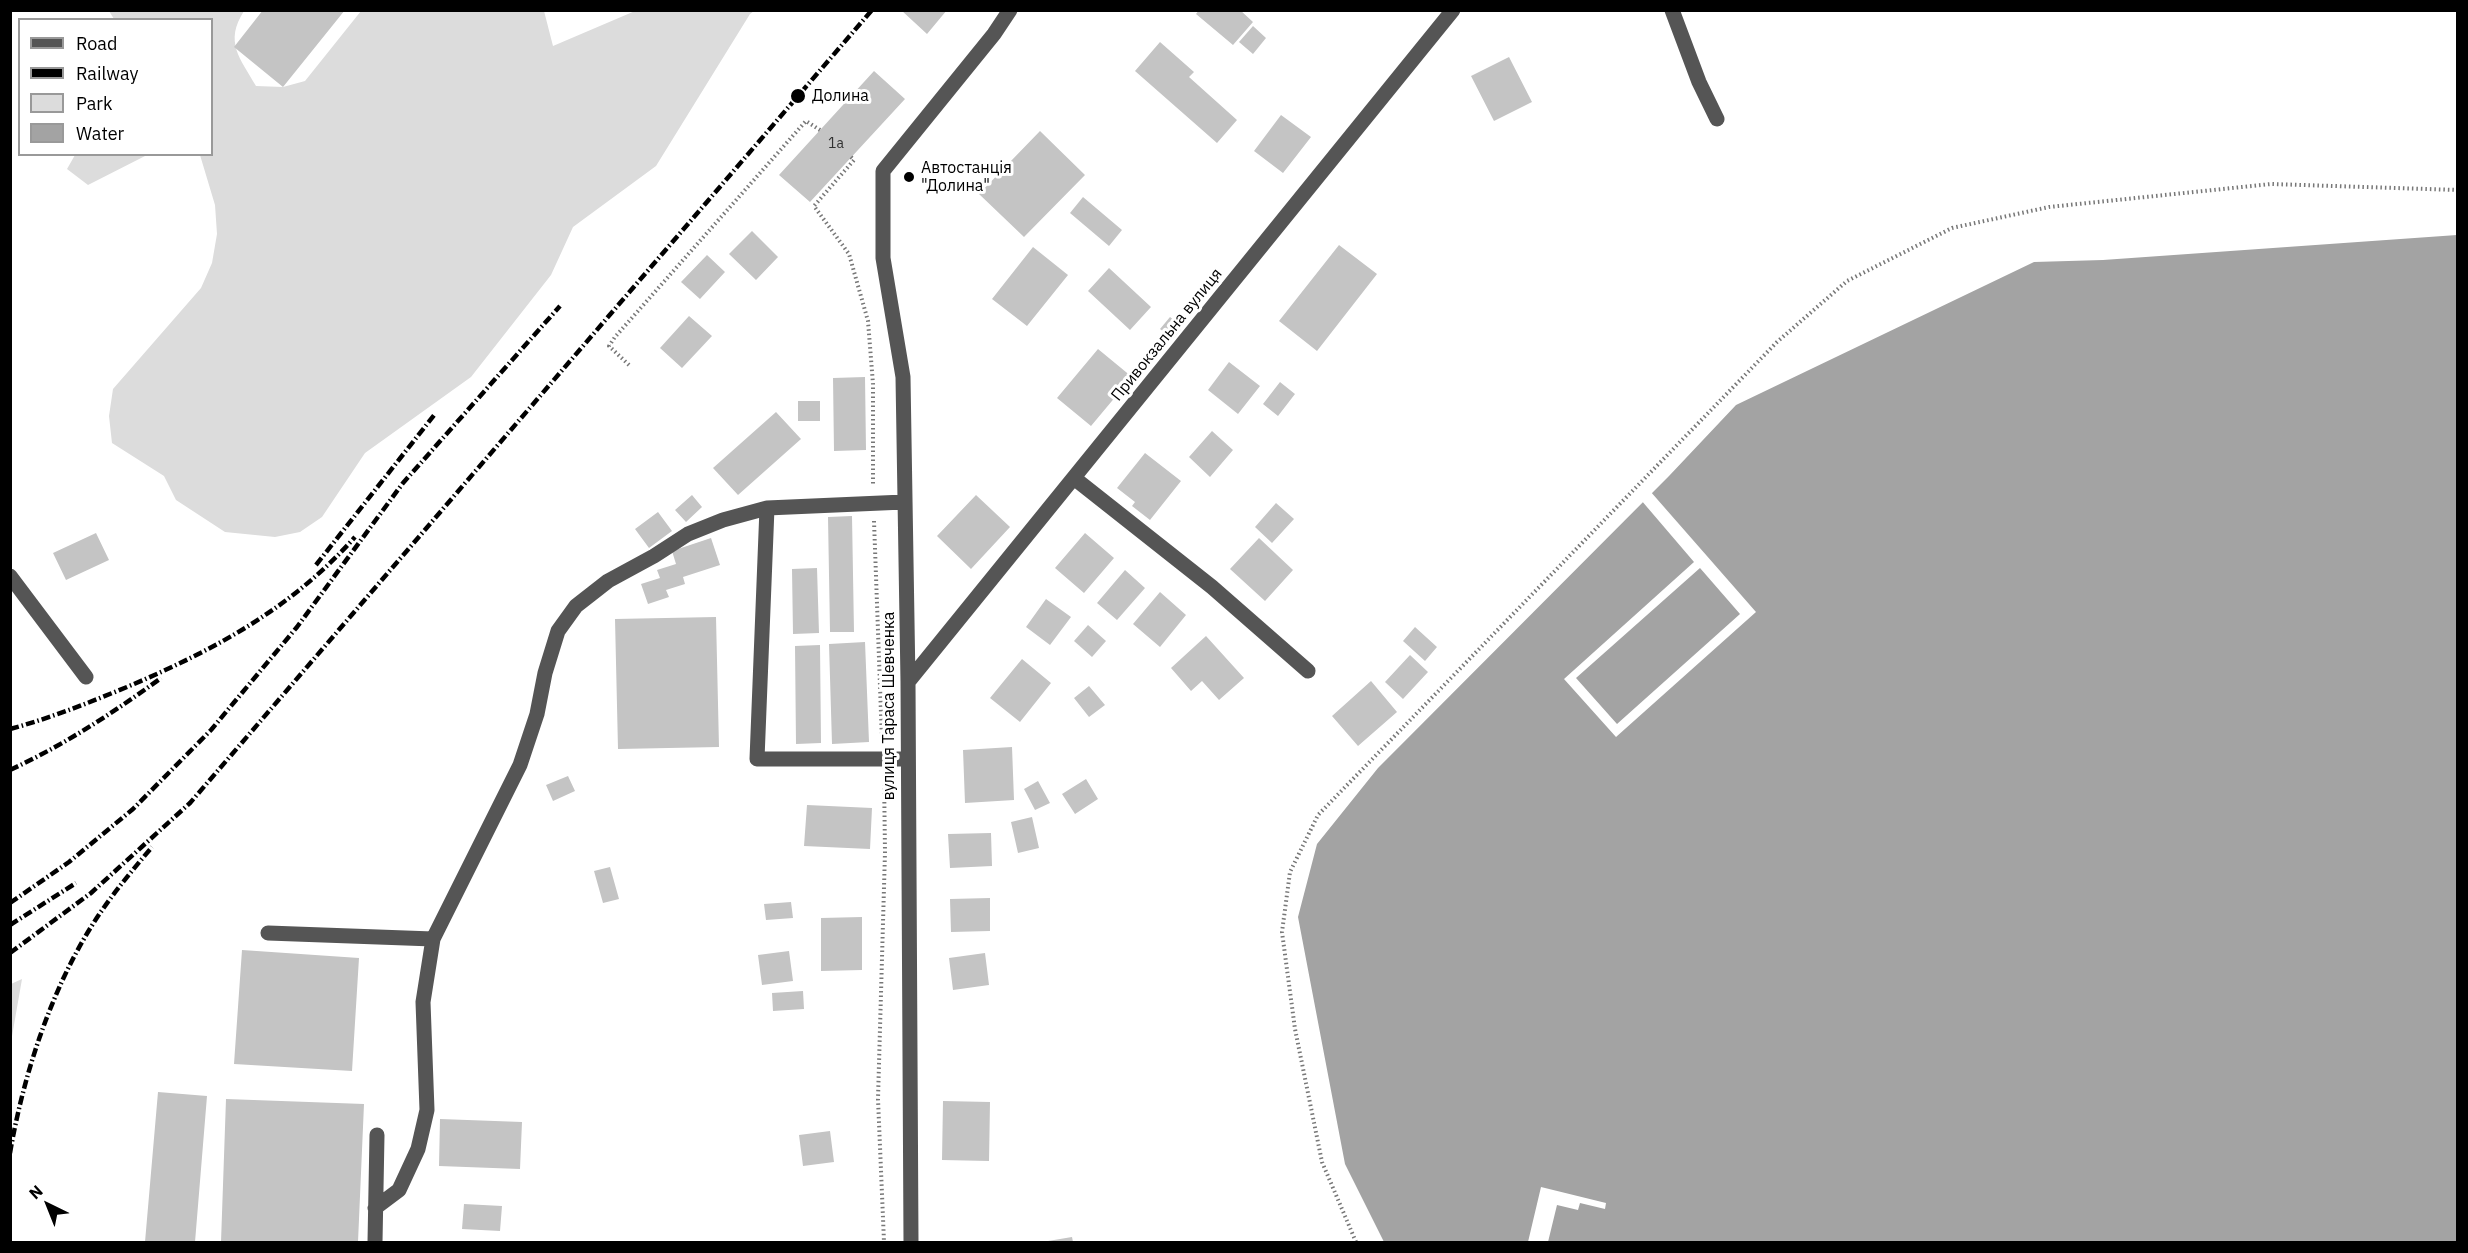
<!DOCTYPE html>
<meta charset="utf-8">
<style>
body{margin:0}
#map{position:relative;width:2468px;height:1253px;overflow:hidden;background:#fff;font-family:"IBM Plex Sans",sans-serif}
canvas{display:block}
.frame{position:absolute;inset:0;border:12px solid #000;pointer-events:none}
.legend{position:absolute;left:18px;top:18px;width:195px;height:138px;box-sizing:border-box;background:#fff;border:2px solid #999;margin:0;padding:8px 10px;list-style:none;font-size:18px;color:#000}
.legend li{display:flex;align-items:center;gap:12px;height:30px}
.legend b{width:30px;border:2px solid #999}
.north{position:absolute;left:18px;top:1175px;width:60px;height:60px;-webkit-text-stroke:4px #fff;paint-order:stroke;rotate:317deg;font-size:16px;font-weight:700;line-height:24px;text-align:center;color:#000}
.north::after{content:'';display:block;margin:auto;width:21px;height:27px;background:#000;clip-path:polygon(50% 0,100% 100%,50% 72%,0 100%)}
</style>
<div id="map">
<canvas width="2468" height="1253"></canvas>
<div class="frame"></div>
<ul class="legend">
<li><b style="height:8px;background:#555"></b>Road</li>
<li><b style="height:8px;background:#000"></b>Railway</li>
<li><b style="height:16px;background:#dcdcdc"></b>Park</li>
<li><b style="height:16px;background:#a3a3a3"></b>Water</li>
</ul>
<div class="north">N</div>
</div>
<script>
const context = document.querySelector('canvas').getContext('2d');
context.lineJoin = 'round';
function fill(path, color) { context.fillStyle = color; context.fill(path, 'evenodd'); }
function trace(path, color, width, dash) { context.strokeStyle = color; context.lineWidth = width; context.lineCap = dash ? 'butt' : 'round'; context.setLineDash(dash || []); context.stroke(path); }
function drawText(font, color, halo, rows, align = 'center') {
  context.font = font + ' "IBM Plex Sans",sans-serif'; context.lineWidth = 6; context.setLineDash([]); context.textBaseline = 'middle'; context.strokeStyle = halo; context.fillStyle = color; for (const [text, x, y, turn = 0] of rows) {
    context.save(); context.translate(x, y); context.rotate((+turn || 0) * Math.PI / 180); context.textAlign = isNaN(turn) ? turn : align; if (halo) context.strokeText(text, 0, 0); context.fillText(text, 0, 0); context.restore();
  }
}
fill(new Path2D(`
 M109,11h135c-20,31 -4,47 12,75l27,1 22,-6 56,-70h183l9,35 82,-35h119l-4,3 -94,152 -83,61 -22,48 -80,102 -106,76 -43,64 -22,15 -25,5 -50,-5 -49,-32 -12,-24 -52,-33 -3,-27 4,-27 88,-101 11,-25 5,-29 -2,-29 -15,-50 12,-1v-134l-98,-1z
 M75,155v-1l72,1 -59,30 -21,-16z
 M22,979l-11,63v-58z`), '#dcdcdc');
fill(new Path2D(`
 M2457,235v1007h-1073l-39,-78 -47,-247 19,-73 61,-76 291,-292 67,-71 298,-143 69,-2z`), '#a3a3a3');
fill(new Path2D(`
 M1650,491l106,121 -140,125 -52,-58 130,-117 -53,-62zM1700,568l40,46 -123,110 -41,-46z
 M1541,1187l65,16 -1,6 -25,-6 -2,7 -21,-5 -9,37h-20z`), '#fff');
fill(new Path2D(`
 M263,10h82l-62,77 -49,-40z
 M901,10h46l-20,24z
 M1199,10h41l13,12 -20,23 -37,-31z
 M1253,26l13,12 -13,16 -14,-12z
 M1160,42l34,30 -5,5 48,43 -20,23 -82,-72z
 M1509,57l23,45 -38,19 -23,-45z
 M874,71l31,28 -95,103 -31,-27z
 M1281,115l30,22 -28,36 -29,-22z
 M1040,131l45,44 -61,62 -45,-43z
 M1083,197l39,33 -13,16 -39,-33z
 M752,231l26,26 -22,23 -27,-26z
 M1339,245l38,29 -60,77 -38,-30z
 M1033,247l35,28 -41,51 -35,-27z
 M707,255l18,17 -25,27 -19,-17z
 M1109,268l42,39 -21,23 -42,-39z
 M689,316l23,20 -30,32 -22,-20z
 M1170,317l13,10 -10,12 -13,-10z
 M1098,349l34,28 -41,49 -34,-28z
 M1229,362l31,24 -22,28 -30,-24z
 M865,377l1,73 -32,1 -1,-73z
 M1280,382l15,12 -17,22 -15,-12z
 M798,401h22v20h-22z
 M776,412l25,27 -63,56 -25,-27z
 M1212,431l21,19 -23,27 -21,-20z
 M1145,453l36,28 -31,39 -18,-14 3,-4 -18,-14z
 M692,495l10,12 -16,15 -11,-12z
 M976,495l34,32 -39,42 -34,-33z
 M1276,503l18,16 -22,24 -17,-16z
 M658,512l14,19 -23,17 -14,-19z
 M852,516l2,116h-24l-2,-115z
 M96,533l13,27 -43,20 -13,-27z
 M1085,533l29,25 -30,35 -29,-25z
 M711,538l9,27 -37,12 2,7 -19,6 3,7 -21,7 -7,-20 19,-6 -3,-8 19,-6 -4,-13z
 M1259,538l34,32 -28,31 -35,-32z
 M817,568l2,65 -26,1 -1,-65z
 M1125,570l20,18 -28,32 -20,-17z
 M1160,592l26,23 -26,32 -27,-23z
 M1046,599l25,18 -21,28 -24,-18z
 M716,617l3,130 -101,2 -3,-130z
 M1088,625l18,16 -14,16 -18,-16z
 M1415,627l22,20 -12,14 -22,-20z
 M1206,636l38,42 -25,22 -17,-19 -11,10 -20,-23z
 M865,642l4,100 -37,2 -3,-100z
 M820,645l1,98 -25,1 -1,-98z
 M1410,655l18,17 -25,27 -18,-17z
 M1022,659l29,24 -31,39 -30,-24z
 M1371,681l26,31 -39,34 -26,-30z
 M1089,686l16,19 -16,12 -15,-19z
 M1012,747l2,53 -49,3 -2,-53z
 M568,776l7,15 -22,10 -7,-16z
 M1086,779l12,20 -23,15 -13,-20z
 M1038,781l12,22 -15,7 -11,-21z
 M807,805l65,3 -2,41 -66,-3z
 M1032,817l7,31 -21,5 -7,-31z
 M991,833l1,33 -42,2 -2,-34z
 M610,867l9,32 -16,4 -9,-32z
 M990,898v33l-39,1 -1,-33z
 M791,902l2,16 -27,2 -2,-16z
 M862,917v53l-41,1v-53z
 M242,950l117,8 -7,113 -118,-7z
 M789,951l4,30 -31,4 -4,-30z
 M985,953l4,32 -36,5 -4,-32z
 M803,991l1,18 -31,2 -1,-18z
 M158,1092l49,4 -12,146h-50z
 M226,1099l138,5 -6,138h-137z
 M943,1101l47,1 -1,59 -47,-1z
 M440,1119l82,3 -2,47 -81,-3z
 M830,1131l4,31 -31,4 -4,-31z
 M464,1204l38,2 -2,25 -38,-2z
 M1072,1237l1,5h-25v-1z`), '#c4c4c4');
trace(new Path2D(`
 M851,157l3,3 -40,46 35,48 19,67 5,63v102
 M629,365l-20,-19 6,-9 191,-216 14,9
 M874,521l8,220
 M884,775l1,77 -7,247 6,143
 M1356,1242l-34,-80 -27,-133 -13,-97 8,-60 28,-57 459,-473 70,-61 105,-53 97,-21 222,-23 187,6`), '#777', 4, [1.5, 3]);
trace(new Path2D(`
 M1672,10l27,72 18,37
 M1074,478l138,109 96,84
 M767,508l-10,251h150
 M10,576l76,101
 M908,682l545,-672
 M268,933l165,6
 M375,1208l24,-18 19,-41 9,-39 -4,-108 10,-63 87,-174 17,-51 8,-41 13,-42 18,-25 32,-25 46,-25 34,-22 35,-14 44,-12 137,-6
 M375,1242l2,-107
 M911,1242l-3,-560 -5,-305 -20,-119v-87l111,-137 16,-24`), '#555', 15);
trace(new Path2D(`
 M316,565l119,-151
 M10,729c41,-11 78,-26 117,-42 87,-37 164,-78 228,-150
 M10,770c54,-25 103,-57 151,-92
 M10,903l59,-41 64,-53 78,-79 86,-103 106,-144 157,-177
 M10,925l66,-42
 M10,953l81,-60 99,-90 682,-793
 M10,1153c13,-76 40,-160 81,-226 18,-29 39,-54 61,-80`), '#000', 4.5, [9, 3, 1.5, 3]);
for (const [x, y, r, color] of [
 [798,96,8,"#000"],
 [909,177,6,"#000"]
]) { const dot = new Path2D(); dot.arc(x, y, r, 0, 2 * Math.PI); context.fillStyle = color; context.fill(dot); trace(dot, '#fff', 2); }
drawText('14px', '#313131', null, [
 ["1а",836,144]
]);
drawText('16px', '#000', '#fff', [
 ["Долина",812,96],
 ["Автостанція",921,168],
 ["\"Долина\"",921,186]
], 'left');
drawText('16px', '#000', '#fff', [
 ["Привокзальна вулиця",1167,335,-51],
 ["вулиця Тараса Шевченка",889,706,-90]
]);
</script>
